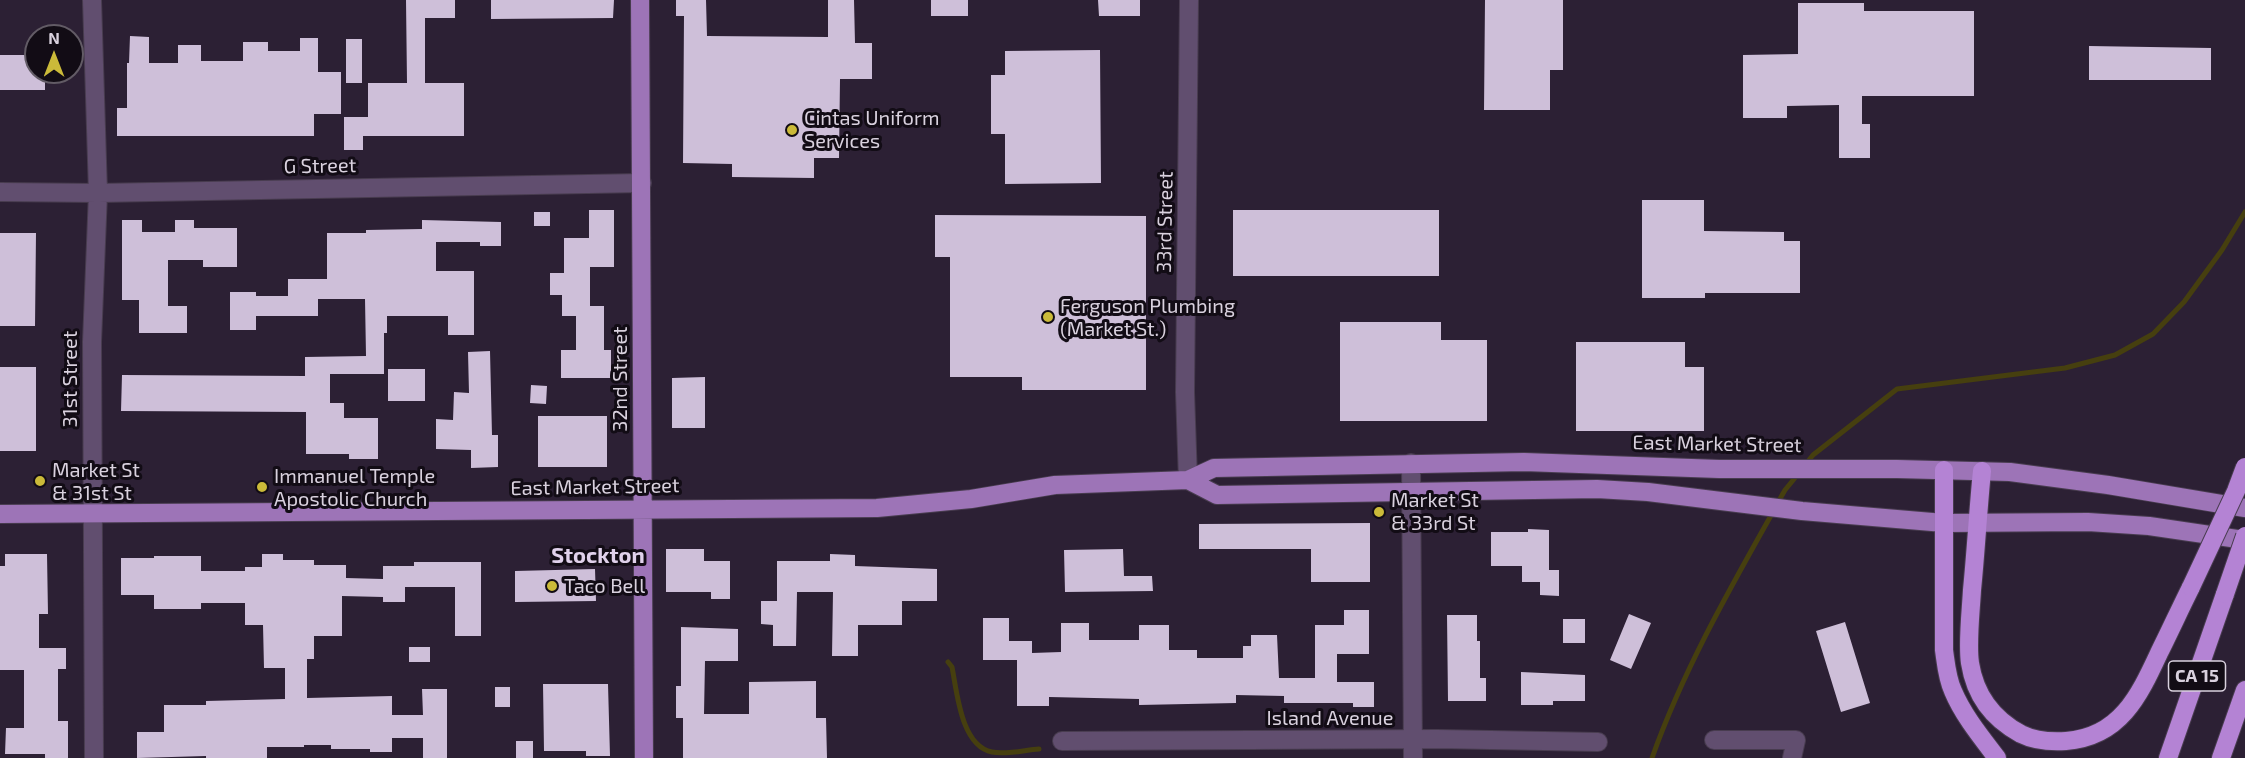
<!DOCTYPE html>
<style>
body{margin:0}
#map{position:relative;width:2245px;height:758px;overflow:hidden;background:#2c2034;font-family:"Exo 2",sans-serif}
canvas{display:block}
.north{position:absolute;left:24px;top:24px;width:60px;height:60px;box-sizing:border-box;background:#120c15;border:2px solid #625b65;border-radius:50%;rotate:0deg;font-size:16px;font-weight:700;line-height:24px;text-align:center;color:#d9d1de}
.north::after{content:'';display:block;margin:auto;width:21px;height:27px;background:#cbba39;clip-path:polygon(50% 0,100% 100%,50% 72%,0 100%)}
</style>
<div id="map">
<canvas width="2245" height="758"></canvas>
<div class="north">N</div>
</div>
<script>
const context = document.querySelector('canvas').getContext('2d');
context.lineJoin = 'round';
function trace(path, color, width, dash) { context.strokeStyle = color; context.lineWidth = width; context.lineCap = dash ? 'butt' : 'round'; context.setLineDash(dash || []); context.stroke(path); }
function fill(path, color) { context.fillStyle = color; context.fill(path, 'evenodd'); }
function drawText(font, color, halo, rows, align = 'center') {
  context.font = font + ' "Exo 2",sans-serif'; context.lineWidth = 6; context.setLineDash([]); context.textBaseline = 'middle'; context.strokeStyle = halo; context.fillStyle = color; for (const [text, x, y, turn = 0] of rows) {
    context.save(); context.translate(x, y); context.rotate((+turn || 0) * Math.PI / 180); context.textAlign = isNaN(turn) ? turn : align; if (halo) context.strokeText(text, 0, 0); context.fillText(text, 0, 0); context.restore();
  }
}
trace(new Path2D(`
 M1805,465l8,-10 84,-66 168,-21 50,-13 38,-21 31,-32 38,-52 23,-38
 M1777,504l8,-14 14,-17
 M948,662l4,5c5,25 9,79 40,85 14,3 33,-2 47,-3
 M1652,758c31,-87 76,-166 121,-246`), '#463f0f', 5);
fill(new Path2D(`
 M406,0h49v18h-30v65h39v53h-101v14h-19v-33h24v-34h39z
 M491,0h123l-1,18 -122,1z
 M676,0h30l1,36 121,1v-37h26l1,43h17v36h-32l-1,79h-25v20l-82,-1v-13l-49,-1 1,-147h-8z
 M931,0h37v16h-37z
 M1098,0h42v16h-41z
 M1485,0h78v70h-13v40h-66z
 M1798,3h66v8h110v85h-112v28h8v34h-31v-53l-52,1v12h-44v-63l55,-1z
 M130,36l19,1v26h29v-18h23v16h42v-19h25v9h32v-13h18v34h23v42h-27v22h-197v-28h10v-45h2z
 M346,39h16v44h-16z
 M2089,46l122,2v32h-122z
 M1100,50l1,133 -96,1v-50h-14v-59h14v-24z
 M0,55h36v17h9v18h-45z
 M1642,200h62v31l80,1v9h16v52h-95v5h-63z
 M589,210h25v57h-24v39h14v44h7v28h-50v-28h15v-34h-14v-21h-12v-22h14v-35h25z
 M1233,210h206v66h-206z
 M534,212h16v14h-16z
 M935,215l211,1v174h-124v-13h-72v-120h-15z
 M122,220h20v12h33v-12h19v8h43v39h-34v-7h-35v46h19v27h-48v-33h-17z
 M422,220l79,2v24h-21v-4h-44v29h38v64h-26v-19h-61v17h-3v41h-54v29h14v15h34v41h-29v-5h-43v-42l-185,-1 1,-36 183,1v-19l61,-1 -1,-57h-47v17h-62v14h-26v-38h26v4h32v-17h39v-46h39v-3l56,-1z
 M0,233h36l-1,93h-35z
 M1340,322h101v18h46v81h-147z
 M1576,342h109v25h19v64h-128z
 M490,351l2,84h6v32l-27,1v-18l-35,-1v-30l17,1 1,-28 15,1 -1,-41z
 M0,367h36v84h-36z
 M388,369h37v32h-37z
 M705,377v51h-33v-50z
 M531,385l16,1 -1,18 -16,-1z
 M538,416h69v51h-69z
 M1370,523v59h-59v-33h-112v-25z
 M1528,529l21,1v40h10v26l-19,-1v-13h-18v-16h-31v-34h37z
 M666,549h38v12h26v38h-19v-7h-45z
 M1123,549l1,27h28l1,15 -88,1 -1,-42z
 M5,554h42l1,60h-9v34h27v21h-8v52h10v37h-23v-4h-40l1,-26h18v-58h-24v-104h5z
 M262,554h21v6h31v5h32v13l37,1v-13h31v-4h67v74h-26v-49h-50v15h-22v-5l-41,-1v40h-28v23h-7v39l85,-2v19h31l-1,-26h25v69h-24v-20h-31v14h-22v-3h-39v-4h-27v2h-37v11h-61v-2l-69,2v-26h27v-27h42v-4l79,-2v-31h-21l-1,-43h-18v-22h-44v6h-47v-14h-33v-37h33v-2h47v15h44v-4h17z
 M830,554l25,1v11l82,3v32h-35v24h-44v31h-26l1,-64h-36l-1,54h-23v-21l-12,-1v-23h16v-40h53z
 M595,569l1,32 -81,1v-31z
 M1344,610h25v44h-32v28h37v25h-21v-4h-69v-7l-48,-1v8l-97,2v-6l-90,-2v9h-32v-46h-34v-42h26v23h23v12l29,-1v-29h28v17h50v-15h30v25h28v8h46v-12h8v-11h26l2,43h36v-53h29z
 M1629,614l22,9 -20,46 -21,-9z
 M1447,615h30v26h3v37h6v23h-38z
 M1563,619h22v24h-22z
 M1845,622l25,81 -29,9 -25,-81z
 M681,627l57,2v32h-33l-1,53h45v-32l67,-1v37h10l1,40h-144v-40h-7v-32h5z
 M409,647h21v15h-21z
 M1521,672l64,3v26h-32v4h-32z
 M543,684h65l2,72h-24v-5h-42z
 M495,687h15v20h-15z
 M516,741h17v17h-17z`), '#cebfd9');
const minor = new Path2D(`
 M92,0l6,193 -6,149 2,416
 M0,192l98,1 544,-10
 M1411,463l2,295
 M1188,480l-3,-88 4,-392
 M1714,740h82l-4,18
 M1062,741l375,-2 161,3`);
const major = new Path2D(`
 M640,0l4,758
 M1188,480l29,15 380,-6 51,3 154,19 142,12 144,-1 61,4 96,14
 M0,514l877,-6 94,-9 84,-14 133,-5 26,-12 310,-6 195,7h178l113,3 98,13 137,23`);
const highway = new Path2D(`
 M1944,470v180c2,14 3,28 9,41 10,24 28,46 44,67
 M1982,471c-4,40 -6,79 -10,119 -1,20 -5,53 -2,73 5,32 23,56 51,71 14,7 29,8 45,7 54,-4 73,-45 93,-88 11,-22 21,-44 32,-66
 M2168,758l57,-164
 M2221,758l24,-68`);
trace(minor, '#483c4f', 20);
trace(major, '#483c4f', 20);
trace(highway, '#483c4f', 20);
trace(minor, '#614e6f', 18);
trace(major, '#9d74b7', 18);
trace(highway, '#b483d4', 18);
const highwayBridge = new Path2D(`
 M2191,587l45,-96 9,-24
 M2225,594l20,-58`);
trace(highwayBridge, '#483c4f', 20, []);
trace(highwayBridge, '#b483d4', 18);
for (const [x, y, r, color] of [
 [792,130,6,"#cbba39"],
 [1048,317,6,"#cbba39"],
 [40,481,6,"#cbba39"],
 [262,487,6,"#cbba39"],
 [1379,512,6,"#cbba39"],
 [552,586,6,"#cbba39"]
]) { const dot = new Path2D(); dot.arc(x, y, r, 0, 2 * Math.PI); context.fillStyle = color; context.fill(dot); trace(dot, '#120c15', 2); }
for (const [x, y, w] of [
 [2197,676,57]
]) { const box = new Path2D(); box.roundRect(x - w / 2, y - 15, w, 30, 4.5); context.fillStyle = '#120c15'; context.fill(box); trace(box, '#d9d1de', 1.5); }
drawText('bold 18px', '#d9d1de', null, [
 ["CA 15",2197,676]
]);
drawText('20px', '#d9d1de', '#120c15', [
 ["Cintas Uniform",804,118],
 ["Services",804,141],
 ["Ferguson Plumbing",1060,306],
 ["(Market St.)",1060,329],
 ["Market St",52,470],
 ["& 31st St",52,493],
 ["Immanuel Temple",274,476],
 ["Apostolic Church",274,499],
 ["Market St",1391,500],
 ["& 33rd St",1391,523],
 ["Taco Bell",564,586]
], 'left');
drawText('20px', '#d9d1de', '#120c15', [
 ["G Street",320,166,-1],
 ["33rd Street",1165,222,-89],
 ["31st Street",70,379,-90],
 ["32nd Street",620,379,-90],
 ["East Market Street",1717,444,1],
 ["East Market Street",595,487,-1],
 ["Island Avenue",1330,718]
]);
drawText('bold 22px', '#e0d1eb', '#120c15', [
 ["Stockton",598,556]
]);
</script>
